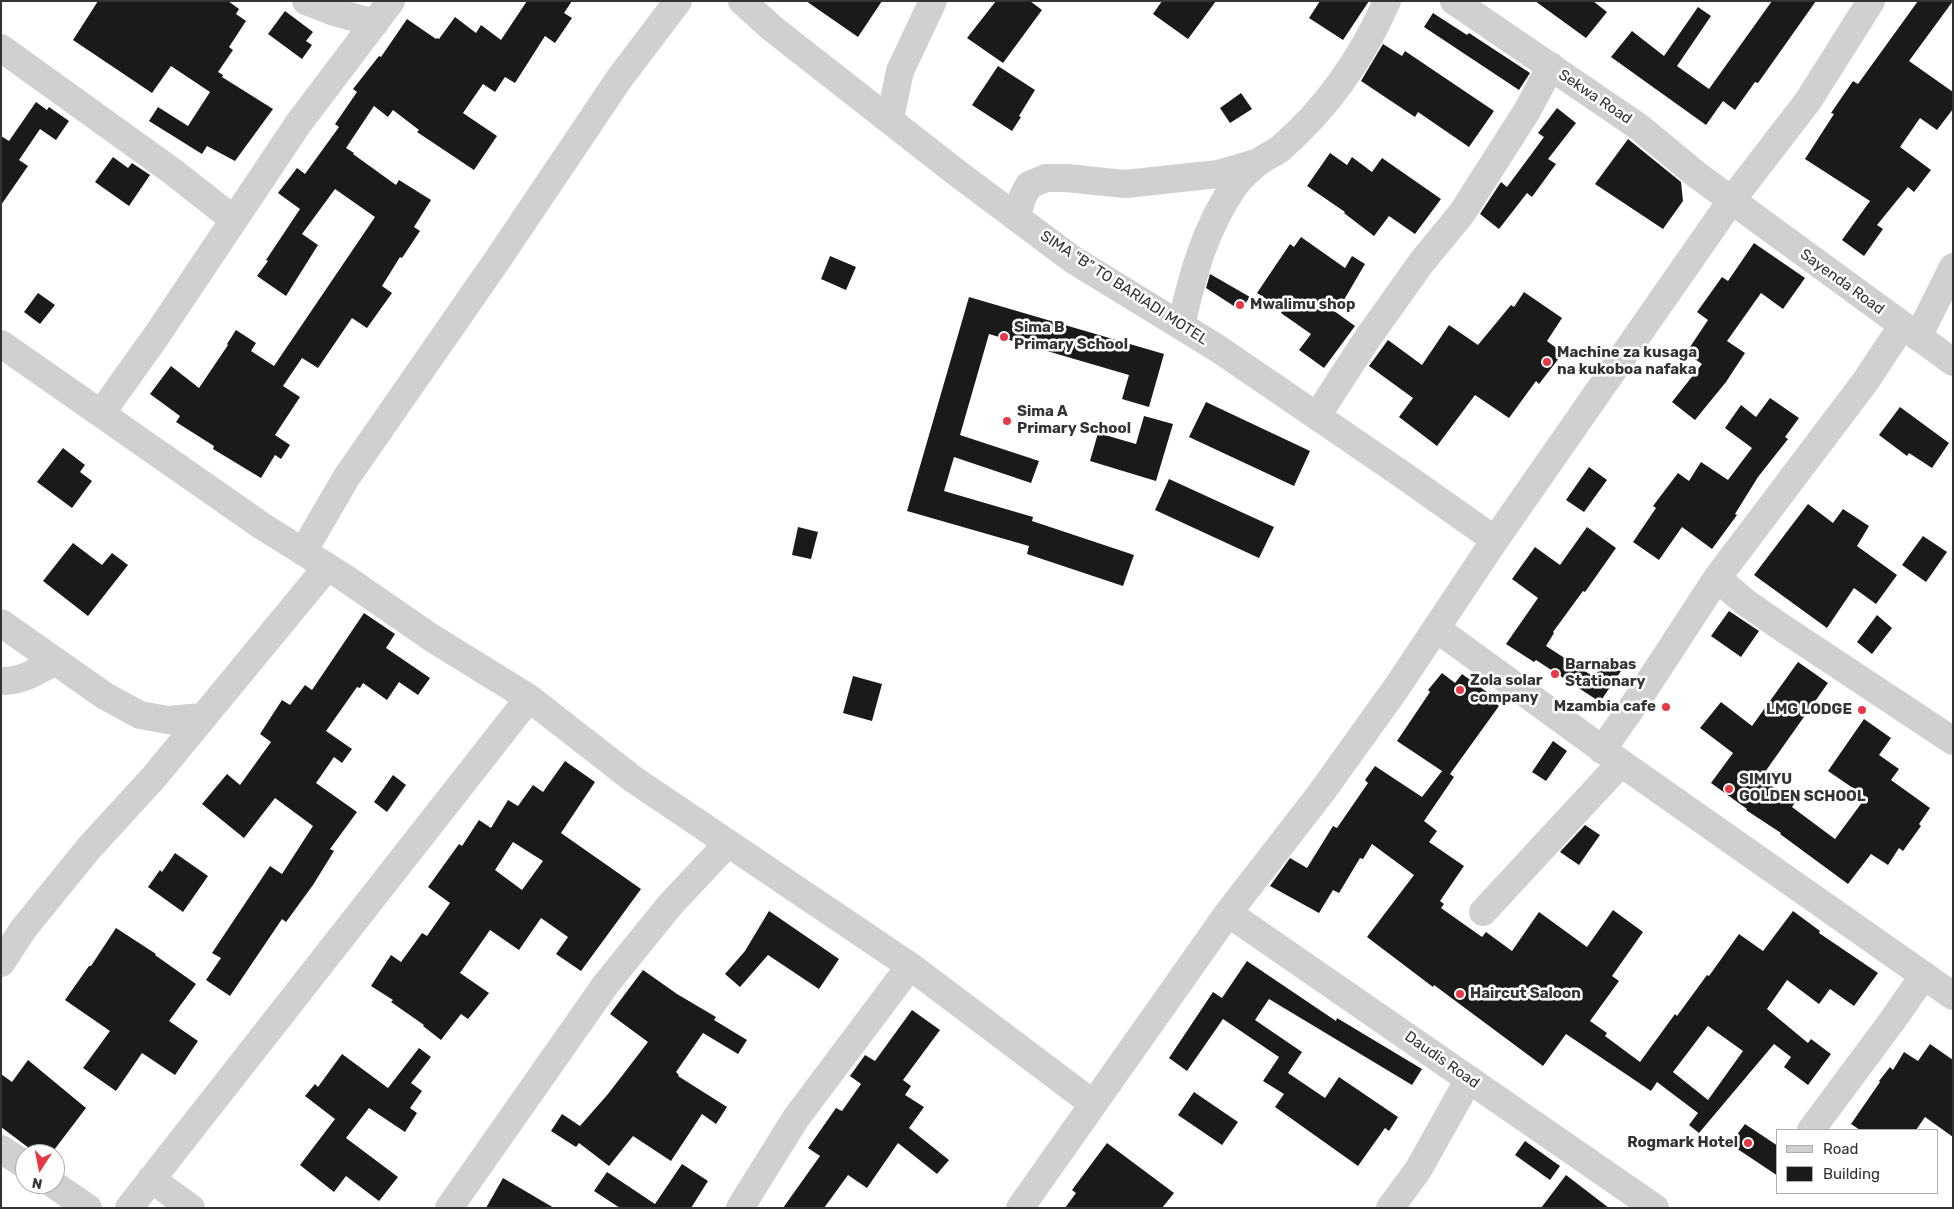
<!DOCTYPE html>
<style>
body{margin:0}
#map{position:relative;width:1954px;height:1209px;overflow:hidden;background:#fff;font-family:Rubik,sans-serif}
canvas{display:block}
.frame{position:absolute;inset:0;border:2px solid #333;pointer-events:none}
.legend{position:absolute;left:1776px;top:1129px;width:162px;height:65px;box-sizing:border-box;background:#fff;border:1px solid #adadad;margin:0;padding:6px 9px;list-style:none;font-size:15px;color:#333}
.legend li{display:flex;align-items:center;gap:10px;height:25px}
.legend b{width:25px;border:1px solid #adadad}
.north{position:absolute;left:15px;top:1144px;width:50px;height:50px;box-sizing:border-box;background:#fff;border:1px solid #adadad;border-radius:50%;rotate:191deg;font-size:14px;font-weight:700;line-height:20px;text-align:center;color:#333}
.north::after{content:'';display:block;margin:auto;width:18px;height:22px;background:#e63946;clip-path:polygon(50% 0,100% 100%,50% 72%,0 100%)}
</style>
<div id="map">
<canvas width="1954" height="1209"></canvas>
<div class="frame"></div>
<ul class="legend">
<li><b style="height:6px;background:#d0d0d0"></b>Road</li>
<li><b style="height:14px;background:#1a1a1a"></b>Building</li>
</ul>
<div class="north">N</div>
</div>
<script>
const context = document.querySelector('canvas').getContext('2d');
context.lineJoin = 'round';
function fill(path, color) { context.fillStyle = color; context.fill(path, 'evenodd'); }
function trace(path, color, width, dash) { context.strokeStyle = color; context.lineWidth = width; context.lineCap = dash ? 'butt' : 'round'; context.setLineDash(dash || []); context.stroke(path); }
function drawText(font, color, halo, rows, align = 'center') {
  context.font = font + ' Rubik,sans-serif'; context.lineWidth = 5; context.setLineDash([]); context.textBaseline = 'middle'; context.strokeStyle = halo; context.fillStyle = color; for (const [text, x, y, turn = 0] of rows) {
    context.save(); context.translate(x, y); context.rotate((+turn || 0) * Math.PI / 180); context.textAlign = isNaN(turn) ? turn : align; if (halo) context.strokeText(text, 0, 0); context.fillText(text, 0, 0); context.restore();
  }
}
fill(new Path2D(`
 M98,1h130l11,8 -3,5 10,7 -17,26 4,3 -15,22 5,3 -1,2 51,32 -38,52 -28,-15 -5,8 -53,-33 9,-14 30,19 22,-34 -39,-26 -19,27 -79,-53z
 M527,1h45l-8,12 8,5 -17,25 -10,-7 -30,47 -10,-6 -10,15 -12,-8 -20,29 34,23 -23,34 -57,-38 2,-2 -26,-20 -5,7 -14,-11 -28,42 8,5 -1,1 43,31 3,-5 32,20 -17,27 6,4 -18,27 -2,-1 -18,29 10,7 -25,35 -15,-10 -34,50 -16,-10 -19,28 17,11 -25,38 15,10 -9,14 -6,-4 -14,23 -48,-29 1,-3 -38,-24 4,-6 -30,-22 21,-28 28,22 29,-43 -1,-1 9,-14 20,13 -5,8 23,15 101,-149 -40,-28 -33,45 16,11 -32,51 -29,-20 11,-15 -2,-1 34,-51 -22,-16 19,-25 8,6 34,-47 -4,-3 22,-32 -4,-3 26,-33 2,1 26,-38 29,20 1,-1 2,1 16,-22 21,16 5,-8 20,15z
 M806,1h76l-24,36z
 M996,1h34l12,9 -39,53 -36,-25z
 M1162,1h54l-28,38 -35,-25z
 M1320,1h49l-26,39 -34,-22z
 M1535,1h58l14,11 -21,26z
 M1772,1h44l-58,82 -3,-1 -20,28 -12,-9 -17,24 -95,-68 21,-26 32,25 34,-49 13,9 -34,50 32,23z
 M1918,1h35l-44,60 44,31v17l-16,21 -17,-12 -20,29 31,23 -17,22 -6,-5 -31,38 6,4 -19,27 -22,-16 28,-39 -65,-42 29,-45 -3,-1 22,-32 5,3z
 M285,11l28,21 -7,9 6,4 -10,14 -34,-25z
 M1433,13l34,22 2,-2 61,40 -11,17 -95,-63z
 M1383,44l19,12 3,-5 89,60 -25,36 -51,-35 -3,5 -54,-36z
 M998,66l37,24 -16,26 2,1 -9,14 -40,-26z
 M1241,93l11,16 -22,14 -10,-15z
 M36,102l11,8 2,-3 20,14 -13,19 -16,-11 -21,31 9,6 -27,39v-69l8,5z
 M1557,108l19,15 -28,36 8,5 -24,33 -5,-4 -28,36 -19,-15 21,-32 6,5 37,-50 -6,-4z
 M1628,139l53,43 2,19 -20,28 -68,-45z
 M1330,153l17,12 5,-8 20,15 10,-14 59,41 -26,35 -26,-18 -15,20 -30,-23 1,-1 -38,-26z
 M113,157l15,11 4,-5 18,12 -21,31 -34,-24z
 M1301,237l44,31 7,-12 13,8 -27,46 -6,-4 -2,2 25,18 -31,42 -25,-18 12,-16 -30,-21 2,-3 -26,-17 33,-49 4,3z
 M1754,243l51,35 -22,31 -22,-16 -34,48 18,12 -19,29 -31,38 -23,-18 30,-38 -16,-11 22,-33 -11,-8 25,-35 6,4z
 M830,256l26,11 -10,23 -25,-11z
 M1210,274l40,23 -10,13 -34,-22z
 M1524,292l38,26 -15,23 16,12 -24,31 -3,-3 -27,37 -34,-23 -38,51 -38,-29 14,-19 -44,-32 19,-26 34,25 27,-40 29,20 33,-40 3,2z
 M38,293l17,12 -15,19 -16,-12z
 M969,297l195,57 -15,53 -27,-8 7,-24 -140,-41 -29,101 79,26 -8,22 -77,-26 -10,34 89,26 -1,4 102,34 -11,31 -96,-32 2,-8 -122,-35z
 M1770,398l29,20 -14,19 3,2 -30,38 -23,37 2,1 -25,34 -30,-22 -23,33 -26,-18 23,-34 -3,-2 25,-33 11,8 12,-19 27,18 24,-32 -27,-20 16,-23 15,12z
 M1206,402l104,49 -16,35 -105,-49z
 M1900,407l49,36 -17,25 -23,-15 -2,3 -28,-21z
 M1144,416l29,8 -17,57 -66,-20 8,-28 38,11z
 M63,448l22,17 -5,7 12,9 -20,27 -35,-26z
 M1589,467l18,13 -23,32 -18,-12z
 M1169,479l105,48 -15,31 -104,-48z
 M1808,504l25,19 10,-14 26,17 -12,20 40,29 -21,29 -22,-16 -27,40 -73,-53z
 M798,527l20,5 -7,27 -19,-4z
 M1587,527l29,21 -31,44 -2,-1 -30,41 1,1 -8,13 48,31 14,-19 15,10 -23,34 -64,-42 -2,2 -28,-18 32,-46 -26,-19 23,-32 25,18z
 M1923,536l24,16 -21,30 -24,-17z
 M73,543l29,22 10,-12 16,12 -40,51 -45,-35z
 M1729,611l30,20 -18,26 -30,-21z
 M364,613l31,21 -9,14 44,30 -12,17 -19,-13 -12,18 -24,-17 -3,5 -3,-1 -31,44 26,18 -10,14 -8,-6 -18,26 41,29 -27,37 4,2 -21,34 -27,37 -4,-3 -52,77 -24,-16 15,-22 -9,-5 58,-87 12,8 31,-48 -38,-28 -31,40 -42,-34 25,-30 13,11 31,-43 -11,-8 22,-34 8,5 15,-20 7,5z
 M1877,615l15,13 -20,26 -15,-12z
 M1798,662l30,21 -68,96 36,22 -4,6 43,32 31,-42 -38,-26 36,-52 27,19 -12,17 20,14 -8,11 39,28 -11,16 2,2 -18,25 -4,-3 -11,17 -17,-11 -23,30 -68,-50 1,-1 -35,-23 1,-1 -36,-26 22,-30 -33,-25 21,-26 31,24z
 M1442,673l13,10 7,-9 25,18 -1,4 13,10 -49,68 4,3 -30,44 13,10 -8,11 35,24 -24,35 4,3 -3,4 41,29 4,-5 26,19 27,-39 48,35 26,-37 30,22 -31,44 7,5 -29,40 17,12 -2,3 35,26 35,-48 2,2 30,-41 2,1 30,-42 24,17 30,-40 27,20 -1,2 59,40 -24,33 -24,-17 -11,15 -32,-24 -20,29 41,34 3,-4 20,15 -23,31 -24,-18 7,-10 -17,-13 -75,89 -10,-8 9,-12 -41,-31 -6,9 -85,-57 -23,32 -109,-81 -1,2 -66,-50 47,-62 -42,-31 -9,15 -3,-1 -21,35 -6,-3 -14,23 -49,-27 20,-28 17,10 26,-42 4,2 31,-45 -3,-3 10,-14 47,31 20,-26 -45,-30 33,-49 -2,-2zM1708,1026l35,25 -35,49 -35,-28z
 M853,676l29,8 -10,37 -29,-8z
 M1553,741l14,10 -21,30 -14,-9z
 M565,761l30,21 -34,51 80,56 -60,82 -25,-17 12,-17 -27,-19 -22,32 -29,-20 -30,43 29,20 -21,26 -7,-5 -20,26 -18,-14 1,-1 -33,-23 2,-2 -22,-14 20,-31 10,7 21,-29 5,3 23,-33 -22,-16 31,-43 3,2 17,-26 12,8 17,-28 10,6 15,-21 10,7zM513,842l30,19 -21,29 -27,-20z
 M393,775l13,10 -19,27 -13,-10z
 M1585,825l15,10 -21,30 -19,-13z
 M175,853l33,23 -25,36 -35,-25 12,-17 2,2z
 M769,911l70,48 -20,30 -51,-34 -28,32 -15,-13 20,-23z
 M116,928l40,26 -1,1 41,29 -27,37 29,20 -23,34 -33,-22 -26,38 -33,-23 27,-37 -45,-31 24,-34h2z
 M1247,961l89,60 1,-3 85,51 -10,16 -143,-86 -14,21 47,32 -14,21 37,25 14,-21 59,40 -9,14 -4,-3 -27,38 -83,-59 9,-13 -21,-13 16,-24 -56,-38 -36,52 -18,-13 44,-66 9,6z
 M643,970l34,24 39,23 -2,3 33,20 -9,14 -35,-21 -27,39 3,3 -1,1 49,31 -11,17 -14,-10 -31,47 -38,-25 -24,30 -30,-23 -3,4 -25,-16 11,-17 18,12 28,-32 40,-52 -38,-28z
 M912,1010l28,20 -37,50 8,6 -6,9 19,12 -15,21 40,32 -12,14 -39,-31 -31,45 -19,-13 -24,33h-41l37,-52 -12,-8 28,-40 6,3 19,-27 -11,-8 15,-21 10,6z
 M1930,1044l23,16v77l-28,-20 -9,13h-56l-9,-6 29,-42 -1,-1 11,-14 3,3 11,-18 14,9z
 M419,1048l12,9 -20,26 11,8 -12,17 7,5 -12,19 -36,-24 -23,30 52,39 -19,24 -33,-25 -12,16 -34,-27 35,-46 -30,-23 10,-12 3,3 24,-33 46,34z
 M28,1060l58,48 -35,46h-14l-36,-27v-53l11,8z
 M1194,1092l44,30 -16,23 -44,-30z
 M1745,1124l33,22v30l-48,-32z
 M1525,1141l35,25 -10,14 -35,-25z
 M1107,1143l67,50 -12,15h-97l11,-15 -4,-3z
 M682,1164l26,17 -17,27h-71l-26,-17 13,-19 48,32z
 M1566,1175l43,33h-68z
 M503,1178l51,30h-68z`), '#1a1a1a');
trace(new Path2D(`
 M306,1l28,11 41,11
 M742,1l31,28 184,144 115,86 145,89 183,125 95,67
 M1454,1l185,126 58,48 256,187
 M1,48l171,123 61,48
 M890,119l10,-48 33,-70
 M1016,217l7,-21 6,-11 17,-7h20l59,6 93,-10 38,-11
 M1181,326c11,-49 24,-99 54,-141 5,-7 14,-15 21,-21 8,-7 18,-10 25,-16 46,-40 82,-92 106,-147
 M1918,337l35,-70
 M1,344l261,182 80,50 90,62 97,60 104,81 277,187 182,137
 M102,412l55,-77 141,-211 93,-123
 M1317,416l50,-77 54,-76 41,-50 65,-102 24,-45
 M303,552l43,-74 152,-219 121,-180 59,-78
 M1717,578l28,24 36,25 172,114
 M1,623l104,73 35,19 28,5 34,-3
 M1437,629l184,134 332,233
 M1,681c20,1 37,-10 54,-20
 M1602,750l38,-54 77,-118 148,-196 37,-56
 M1483,912l138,-149
 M1228,913l427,295
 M1,963l23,-35 65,-80 65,-71 173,-210
 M1811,1130l81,-109 32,-46
 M1,1149l24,16
 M151,1179l40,29
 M53,1184l35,24
 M129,1208l400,-510
 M449,1208l157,-224 64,-79 57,-61
 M740,1208l56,-90 114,-152
 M1020,1208l208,-295 93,-120 76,-106 98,-147 236,-339 77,-100 63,-100
 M1390,1208l28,-38 51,-91`), '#d0d0d0', 28);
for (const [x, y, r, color] of [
 [1240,305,5,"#e63946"],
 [1004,337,5,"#e63946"],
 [1547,362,5,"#e63946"],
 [1007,421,5,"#e63946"],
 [1555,674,5,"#e63946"],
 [1460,690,5,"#e63946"],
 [1666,707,5,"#e63946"],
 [1862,710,5,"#e63946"],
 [1729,789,5,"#e63946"],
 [1460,994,5,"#e63946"],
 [1748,1143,5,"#e63946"]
]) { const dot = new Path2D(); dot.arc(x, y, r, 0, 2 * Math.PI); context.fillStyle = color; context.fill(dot); trace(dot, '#fff', 2); }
drawText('15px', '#333', '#fff', [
 ["Sekwa Road",1595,97,34],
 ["Sayenda Road",1842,282,36],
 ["SIMA \"B\" TO BARIADI MOTEL",1124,288,33],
 ["Daudis Road",1442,1060,35]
]);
drawText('bold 15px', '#333', '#fff', [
 ["Mwalimu shop",1250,305],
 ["Sima B",1014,328],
 ["Primary School",1014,345],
 ["Machine za kusaga",1557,353],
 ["na kukoboa nafaka",1557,370],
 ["Sima A",1017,412],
 ["Primary School",1017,429],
 ["Barnabas",1565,665],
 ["Stationary",1565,682],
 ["Zola solar",1470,681],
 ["company",1470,698],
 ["Mzambia cafe",1656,707,"right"],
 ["LMG LODGE",1852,710,"right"],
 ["SIMIYU",1739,780],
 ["GOLDEN SCHOOL",1739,797],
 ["Haircut Saloon",1470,994],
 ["Rogmark Hotel",1738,1143,"right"]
], 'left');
</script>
